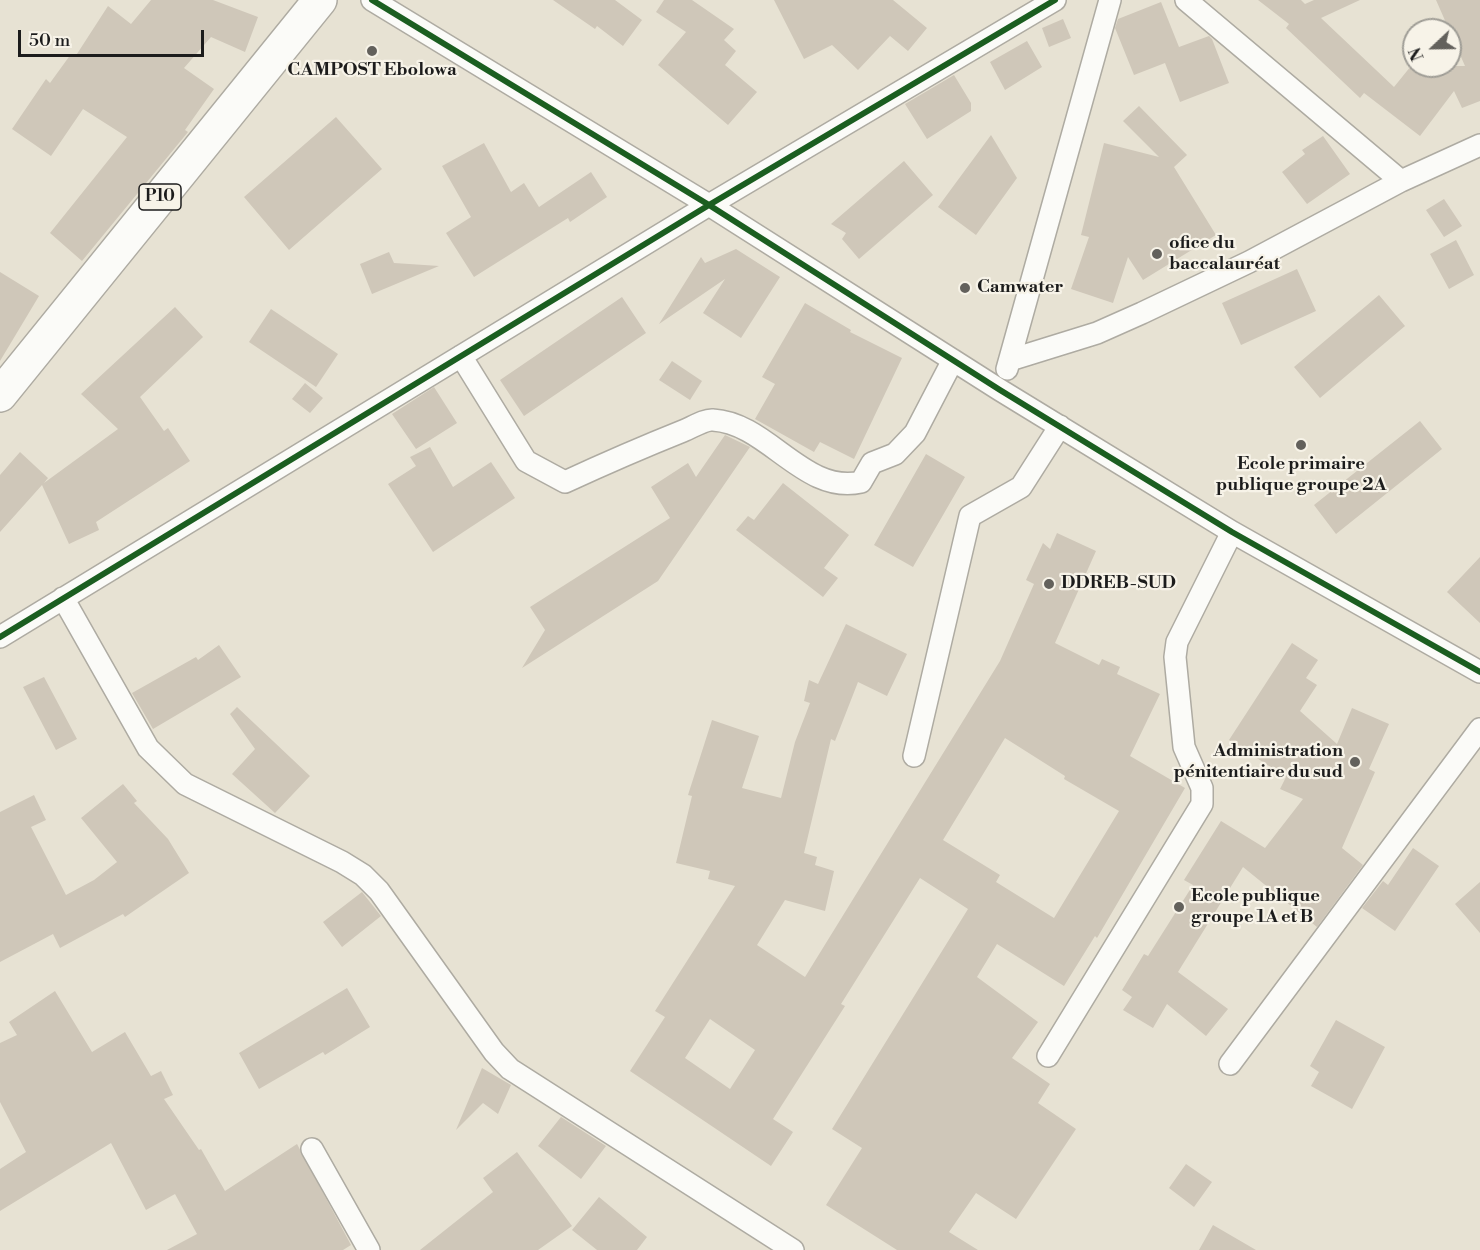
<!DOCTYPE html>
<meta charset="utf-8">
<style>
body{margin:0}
#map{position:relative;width:1480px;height:1250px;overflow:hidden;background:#e7e2d3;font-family:"Libre Bodoni",serif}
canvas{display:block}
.north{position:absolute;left:1402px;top:18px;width:60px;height:60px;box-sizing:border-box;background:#f7f3e8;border:2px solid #9f9d96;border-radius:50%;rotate:248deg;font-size:16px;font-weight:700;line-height:24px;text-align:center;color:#1c1c1c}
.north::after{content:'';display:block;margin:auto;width:21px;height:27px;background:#63615c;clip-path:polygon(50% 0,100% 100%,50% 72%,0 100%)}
.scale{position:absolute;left:18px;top:30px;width:186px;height:27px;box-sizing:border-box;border:3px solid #1c1c1c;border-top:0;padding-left:8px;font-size:18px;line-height:21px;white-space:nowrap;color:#1c1c1c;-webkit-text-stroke:4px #f7f3e8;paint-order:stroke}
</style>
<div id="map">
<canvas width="1480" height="1250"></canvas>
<div class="north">N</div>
<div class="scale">50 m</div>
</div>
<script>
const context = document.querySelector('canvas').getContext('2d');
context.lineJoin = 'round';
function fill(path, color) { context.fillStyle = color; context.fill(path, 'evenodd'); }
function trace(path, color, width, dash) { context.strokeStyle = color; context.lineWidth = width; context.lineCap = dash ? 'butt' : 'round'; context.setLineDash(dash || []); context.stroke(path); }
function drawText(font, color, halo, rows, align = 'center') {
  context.font = font + ' "Libre Bodoni",serif'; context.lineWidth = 4.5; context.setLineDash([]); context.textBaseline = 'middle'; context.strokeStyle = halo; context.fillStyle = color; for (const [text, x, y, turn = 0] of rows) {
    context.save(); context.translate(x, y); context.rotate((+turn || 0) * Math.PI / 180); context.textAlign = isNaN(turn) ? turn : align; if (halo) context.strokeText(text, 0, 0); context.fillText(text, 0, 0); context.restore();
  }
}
fill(new Path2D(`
 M151,0h62l45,17 -13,35 -34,-15 -27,31 30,21 -29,41 3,2 -106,129 -32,-28 77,-96 -44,-28 -32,47 -39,-27 34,-50 4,4 21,-29 4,3 33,-51 23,18z
 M553,0h62l27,20 -19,26 -26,-20 -2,3z
 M664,0h28l42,29 -10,11 12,11 -11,14 32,27 -29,33 -70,-60 28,-33 -30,-20z
 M774,0h119l34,28 -19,23 -18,-15 -32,34 -26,-25 -28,14z
 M1258,0h43l4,4 9,-4h46l-39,18 73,69 17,-21h54l-29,-66h44v101l-18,7 -8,-17 -34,45 -56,-43 -4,5 -74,-70 3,-4z
 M1161,2l18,45 30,-11 3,3 17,44 -49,19 -15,-39 -31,12 -19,-47 3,-9z
 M1063,19l8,19 -22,9 -7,-19z
 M1027,41l15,26 -37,23 -15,-28z
 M954,75l17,28v8l-44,28 -22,-35z
 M1139,106l48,49 -13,12 42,68 -73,45 -15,-23 -15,46 -42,-14 18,-52 -8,-2 23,-92 55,14 -36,-36z
 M336,117l46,52 -93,81 -45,-53z
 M991,135l26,43 -41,57 -38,-28z
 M1323,136l27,38 -43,30 -25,-32 23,-18 -3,-4z
 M484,143l27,49 13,-9 15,24 52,-35 16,25 -37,25 -2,-4 -94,59 -28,-44 25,-16 -29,-51z
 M904,161l29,34 -74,64 -17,-20 4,-6 -15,-9z
 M1444,199l18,27 -18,11 -18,-27z
 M1456,240l18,35 -25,14 -19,-35z
 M736,249l44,28 -39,61 -38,-25 22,-34 -66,45 42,-67 4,6z
 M389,252l5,11 45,3 -67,28 -12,-30z
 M1297,269l19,42 -75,34 -19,-42z
 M0,272l39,24 -39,65z
 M1379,295l26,31 -85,72 -26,-31z
 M622,297l24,36 -122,83 -24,-36z
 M805,303l46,27 -1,2 52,26 -48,101 -34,-17 -6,10 -59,-33 20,-35 -13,-7z
 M175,307l28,30 -63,60 24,34 4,-3 22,33 -94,61 3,8 -30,14 -27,-59 -42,47v-57l20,-23 28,26 -4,5 74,-54 -37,-35z
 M271,309l67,45 -22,33 -67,-45z
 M672,361l30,20 -12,19 -31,-20z
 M305,383l18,15 -13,15 -18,-14z
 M434,387l23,36 -41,26 -24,-35z
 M1420,421l22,28 -106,85 -22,-29z
 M725,435l25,12 -92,134 -136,87 23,-38 -15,-23 140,-89 -19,-31 37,-24 8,14z
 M430,447l23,40 38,-25 24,36 -82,54 -45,-68 28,-18 -6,-9z
 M926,454l39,23 -52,90 -39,-22z
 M783,483l66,52 -25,33 14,10 -15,19 -87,-67 12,-14 6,4z
 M1057,533l39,18 -41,92 44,22 3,-6 18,8 -3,7 43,20 -30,62 55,32 -88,150 -2,-2 -31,50 -67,-42 -20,33 61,45 -26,36 38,26 -12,19 38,26 -60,90 -40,-26 -27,39 29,18h-81l-71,-45 36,-57 -30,-19 136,-220 -48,-31 -79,126 4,2 -72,113 20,13 -22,34 -141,-95 35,-54 -10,-6 80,-125 -27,-7 2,-8 -34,-8 16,-67 -4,-1 24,-75 47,16 -17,52 39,10 14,-56 15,-39 -6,-2 5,-21 9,4 28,-60 61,30 -20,42 -29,-14 -23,59 -4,-2 -27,114 13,4 -2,8 19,6 -9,40 -40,-11 -28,45 48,32 195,-316 34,-77 -8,-4 17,-37 7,6zM1005,738l60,38 -1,3 55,32 -65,107 -58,-36 4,-7 -57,-35zM710,1019l45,31 -25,39 -45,-31z
 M1480,557v66l-33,-31z
 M1292,643l26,17 -12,18 11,7 -17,26 37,33 15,-36 37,16 -20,45 6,3 -33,76 21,17 -46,62 -74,-60 -65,105 50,37 -22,27 -39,-32 -14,24 -30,-18 9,-13 -10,-7 22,-36 4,2 45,-71 -9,-5 37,-59 44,27 38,-49 -23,-10 6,-12 -57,-37z
 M219,645l22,32 -88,52 -21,-36 64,-36 2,3z
 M44,677l33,62 -21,11 -33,-63z
 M237,707l73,69 -35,37 -43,-39 23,-25 -25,-35z
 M123,784l14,17 -3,2 34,36 21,34 -64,44 -2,-3 -63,34 -7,-14 -53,28v-150l34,-17 12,25 -15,7 35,68 28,-15 23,-18 -36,-44z
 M1413,848l26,18 -44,65 -33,-23 21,-27 5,4z
 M1480,882v51l-25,-29z
 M362,892l19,24 -39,31 -19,-25z
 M347,988l23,39 -45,28 -2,-3 -64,37 -20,-36z
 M55,991l37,61 33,-20 26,44 10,-5 12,24 -9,4 35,51 2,-1 24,42 72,-47 54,101 -8,5h-176l30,-16 -22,-40 -29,16 -35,-67 -111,68v-42l26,-17 -26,-50v-59l17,-8 -8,-13z
 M1336,1020l49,27 -33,62 -41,-23 8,-14 -9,-6z
 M482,1068l29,17 -13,29 -15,-11 -27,27z
 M561,1117l45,29 -25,33 -43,-33z
 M517,1152l55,74 -34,24h-118l73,-58 -10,-14z
 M1186,1164l26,18 -18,25 -25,-19z
 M599,1197l48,40 -10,13h-40l-25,-20z
 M1213,1225l43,25h-57z`), '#cfc7b9');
const minor = new Path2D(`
 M372,0l337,205 291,185 232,142 248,140
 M1186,0l215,181
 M461,356l65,105 39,21c39,-18 78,-35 118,-51 8,-3 22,-12 30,-11 55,3 91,75 148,62l11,-19 23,-9 20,-21 38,-73
 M1010,360l87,-27 45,-20 107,-51 152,-81 79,-36
 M1007,369l103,-369
 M63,598l85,150 37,36 157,78 21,13 16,16 115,161 16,17 283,181
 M0,637l709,-432 346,-205
 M914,756l56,-240 51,-29 39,-61
 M1048,1056l154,-252v-16l-18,-41 -9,-90 2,-15 55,-110
 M1230,1064l250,-335
 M312,1149l57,101`);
const primary = new Path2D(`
 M0,395l320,-395`);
trace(minor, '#aeaba2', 24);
trace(primary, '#aeaba2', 36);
trace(minor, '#fbfbf8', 21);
trace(primary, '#fbfbf8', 33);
trace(new Path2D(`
 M372,0l337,205 291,185 232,142 248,140
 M0,637l709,-432 346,-205`), '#1b5e20', 6);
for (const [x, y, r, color] of [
 [372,51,6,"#63615c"],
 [1157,254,6,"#63615c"],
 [965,288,6,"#63615c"],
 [1301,445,6,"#63615c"],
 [1049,584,6,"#63615c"],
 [1355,762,6,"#63615c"],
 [1179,907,6,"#63615c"]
]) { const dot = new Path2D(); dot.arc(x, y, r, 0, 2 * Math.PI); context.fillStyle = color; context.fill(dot); trace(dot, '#f7f3e8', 2); }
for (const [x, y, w] of [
 [160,197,42]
]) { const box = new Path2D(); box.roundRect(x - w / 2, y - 13, w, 26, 4.5); context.fillStyle = '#f7f3e8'; context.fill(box); trace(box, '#1c1c1c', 1.5); }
drawText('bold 16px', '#1c1c1c', null, [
 ["P10",160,197]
]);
drawText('bold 18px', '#1c1c1c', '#f7f3e8', [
 ["CAMPOST Ebolowa",372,71,"center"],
 ["ofice du",1169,244],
 ["baccalauréat",1169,265],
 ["Camwater",977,288],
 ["Ecole primaire",1301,465,"center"],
 ["publique groupe 2A",1301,486,"center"],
 ["DDREB-SUD",1061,584],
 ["Administration",1343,752,"right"],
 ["pénitentiaire du sud",1343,773,"right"],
 ["Ecole publique",1191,897],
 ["groupe 1A et B",1191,918]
], 'left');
</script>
